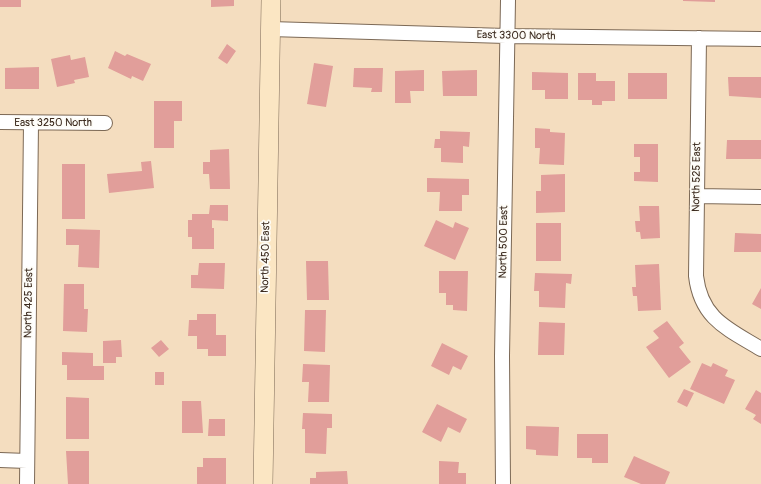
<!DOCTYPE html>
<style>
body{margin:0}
canvas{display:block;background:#f4ddbf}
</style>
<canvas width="761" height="484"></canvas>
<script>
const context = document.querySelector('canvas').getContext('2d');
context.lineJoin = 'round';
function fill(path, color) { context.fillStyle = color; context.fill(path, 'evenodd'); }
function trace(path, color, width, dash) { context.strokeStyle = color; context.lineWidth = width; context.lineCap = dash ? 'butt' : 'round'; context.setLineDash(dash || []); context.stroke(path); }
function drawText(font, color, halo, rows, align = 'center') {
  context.font = font + ' Pangolin,sans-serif'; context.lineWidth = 3.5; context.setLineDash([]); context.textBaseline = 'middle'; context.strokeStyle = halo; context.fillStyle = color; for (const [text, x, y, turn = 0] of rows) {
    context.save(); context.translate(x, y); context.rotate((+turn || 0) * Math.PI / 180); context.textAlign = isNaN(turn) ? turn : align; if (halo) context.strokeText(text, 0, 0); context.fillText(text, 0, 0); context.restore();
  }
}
fill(new Path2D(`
 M0,0h21v7h-21z
 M211,0h23v6l-23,1z
 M683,0h32v2l-32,-1z
 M227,44l9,7 -9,13 -9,-6z
 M115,51l10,5 2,-2 24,10 -8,17 -11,-5 -1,3 -23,-11z
 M70,55l1,5 14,-3 4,20 -15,3 1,3 -18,4 -6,-28z
 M314,63l19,3 -7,41 -19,-3z
 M39,67v22h-34v-21z
 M354,68h29l-1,24h-11l1,-4 -19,-1z
 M424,70v21h-14l1,12h-16v-32z
 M477,70v26h-34l-1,-25z
 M532,72l36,1v26h-23v-9h-13z
 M578,73h18v8h19v20h-13v4h-10v-5h-14z
 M628,73h39v26h-39z
 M728,77h33v21l-32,-2z
 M154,101h28v20h-8v27h-20z
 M535,128l15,1v3l15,1 -1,32 -25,-1 1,-16h-5z
 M440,131l30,1 -1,15 -6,-1v17l-22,-1v-14h-7l1,-9h5z
 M727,140h34v19h-35z
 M634,144h24v38l-24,-1v-9h6v-15h-6z
 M229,149l1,40h-20l-1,-15h-6v-12h7v-12z
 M151,161l3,27 -45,5 -2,-19 35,-3 -1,-9z
 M62,164h23v55h-23z
 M565,174v38l-29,1v-22h5v-16z
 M427,178l42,1v16h-7v16h-23l1,-19h-13z
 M210,205h18v16l-16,-1v8h2v21h-22v-12h-4v-17h4v-6h17z
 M639,206h20l1,32 -19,1 -1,-7h-4l-1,-11h5z
 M436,220l17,8 2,-6 14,6 -14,32 -31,-14z
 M536,223h25v38h-25z
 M66,229l34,1 -1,38 -21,-1 1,-22h-13z
 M735,233l26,1v18h-27z
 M306,261h22l1,39h-22z
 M199,263h26l-1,26 -33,-1v-13h7z
 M659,264l2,46 -23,1 -1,-15h-4l-1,-9h4l-1,-22z
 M439,271h29l-1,40 -14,-1v-5h-7v-12h-7z
 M535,273l37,1 -1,10 -5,-1 -1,25 -26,-1v-16h-5z
 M64,284h20v25h4l-1,23 -24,-1z
 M761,288v21l-9,-5z
 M305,310h21l-1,42 -21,-1z
 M197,314h19v21h10v21h-18v-7h-11v-13h-9l1,-16h8z
 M667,321l17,22 -5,4 12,15 -22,16 -23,-31 13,-9 -6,-7z
 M539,322l26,1 -1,32h-26z
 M121,340l1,17h-6v6h-13v-22z
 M161,340l8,9 -10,8 -8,-9z
 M442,343l26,13 -7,14 -8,-4 -4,9 -18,-9z
 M62,352l31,1v13h11v14h-37v-15h-5z
 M702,363l9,4 2,-4 15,7 -3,6 10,4 -11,24 -34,-15z
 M303,364l27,1 -1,37h-21l1,-20h-7z
 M155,372h9v13h-9z
 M684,389l10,4 -7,14 -10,-5z
 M756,390l5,3v31l-8,-5 3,-4 -11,-6z
 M66,397l23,1v41h-23z
 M182,401h19l2,32h-21z
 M437,404l30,15 -7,14 -12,-6 -7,15 -19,-10z
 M303,413l29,1v14h-5l-1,26 -21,-1v-24h-3z
 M209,419h16v17h-17z
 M526,426l33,1 -1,29 -22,-1v-5l-10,-1z
 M577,434h31v29h-16v-5h-15z
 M66,451h23v33h-21z
 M634,456l36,16 -5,12h-24l-17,-7z
 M203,458h23v26h-29v-17h6z
 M439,461l20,1 -1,11h8v11h-27z
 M347,471l1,13h-38v-6h6v-6z`), '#e19e9a');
const street = new Path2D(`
 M270,29l236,7 255,3
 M699,38l-3,238c5,43 32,53 65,73
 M0,122l105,1
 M697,196l64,1
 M0,460l27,1
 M27,484l4,-361
 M503,484l-1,-128 6,-356`);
const secondary = new Path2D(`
 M263,484l8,-484`);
trace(street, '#7c6956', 16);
trace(secondary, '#7c6956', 20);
trace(street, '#fff', 14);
trace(secondary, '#fbe6c3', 19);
drawText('11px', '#3b2a1e', '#fdfcf7', [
 ["East 3300 North",516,36,1],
 ["East 3250 North",53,123],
 ["North 525 East",697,177,-89],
 ["North 500 East",504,242,-89],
 ["North 450 East",266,257,-89],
 ["North 425 East",29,303,-89]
]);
</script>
